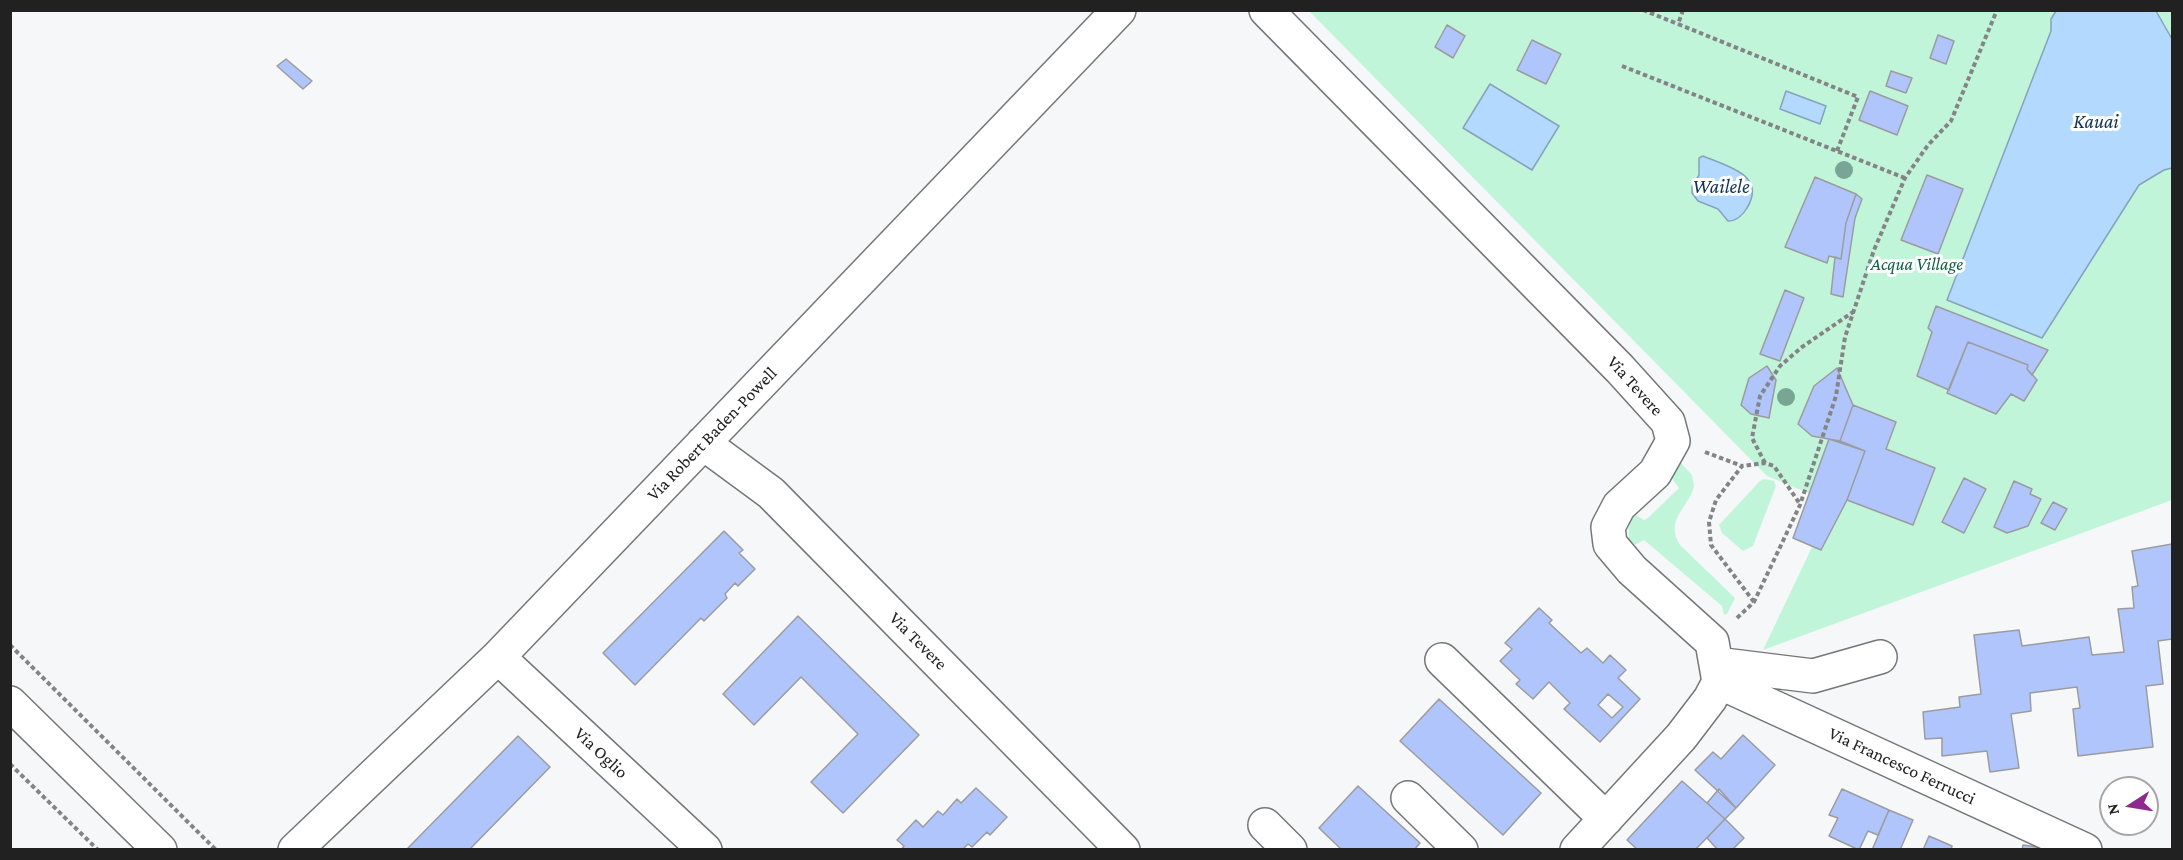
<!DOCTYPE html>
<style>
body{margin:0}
#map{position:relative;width:2183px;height:860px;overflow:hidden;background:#f6f7f9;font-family:"Crimson Pro",serif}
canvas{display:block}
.frame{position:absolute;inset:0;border:12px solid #212122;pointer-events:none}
.north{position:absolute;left:2099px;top:776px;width:60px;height:60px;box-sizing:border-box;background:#fff;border:2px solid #a6a6a7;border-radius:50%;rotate:258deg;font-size:16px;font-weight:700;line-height:24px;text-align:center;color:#212122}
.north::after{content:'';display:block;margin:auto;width:21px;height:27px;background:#8e2990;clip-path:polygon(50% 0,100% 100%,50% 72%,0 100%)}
</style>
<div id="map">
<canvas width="2183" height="860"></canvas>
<div class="frame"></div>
<div class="north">N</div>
</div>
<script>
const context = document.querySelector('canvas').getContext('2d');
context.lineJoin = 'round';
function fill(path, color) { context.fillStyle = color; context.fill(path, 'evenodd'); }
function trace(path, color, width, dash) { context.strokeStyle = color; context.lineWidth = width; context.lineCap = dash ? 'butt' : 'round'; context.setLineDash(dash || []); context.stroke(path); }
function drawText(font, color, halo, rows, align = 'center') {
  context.font = font + ' "Crimson Pro",serif'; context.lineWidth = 6; context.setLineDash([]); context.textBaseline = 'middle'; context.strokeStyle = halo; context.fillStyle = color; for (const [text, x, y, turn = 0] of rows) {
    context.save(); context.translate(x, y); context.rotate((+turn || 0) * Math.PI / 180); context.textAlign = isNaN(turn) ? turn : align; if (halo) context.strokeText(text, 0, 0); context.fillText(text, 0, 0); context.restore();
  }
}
fill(new Path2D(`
 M1309,11h863v489l-409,150 70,-147 -66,-27z
 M1680,462l12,13 2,11c-5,22 -30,33 -14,59l55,53 -8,16 -3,1 -2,-9 -78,-66 -9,5 -6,-5c-1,-9 -1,-20 7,-25l8,5 4,-2 31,-30 -9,-12z
 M1764,479l10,2 2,5 -23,60 -10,5 -21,-18 -3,-8 41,-44z`), '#c1f5da');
const water = new Path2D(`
 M2056,11h100l16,28v129l-8,2 -25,15 -97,153 -95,-38 104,-269v-12z
 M1490,84l69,42 -27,44 -69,-42z
 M1786,91l40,15 -6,18 -40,-15z
 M1703,156c24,10 64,19 44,52 -4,7 -11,13 -19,13l-10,-12 -20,-8 -6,-8v-6l7,-12v-17z`);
fill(water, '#b3d9fe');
trace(water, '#87a2bc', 1.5);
const building = new Path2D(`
 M1447,25l18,11 -12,22 -18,-11z
 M1938,35l16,6 -8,23 -16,-6z
 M1532,40l29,14 -15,30 -29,-14z
 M286,59l26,22 -9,8 -26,-23z
 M1891,71l21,7 -6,15 -20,-7z
 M1870,91l38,15 -11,29 -38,-15z
 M1927,175l36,14 -25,65 -37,-14z
 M1815,177l41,17 -10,29 -5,36 -12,-3 -2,7 -42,-16z
 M1856,194l6,5 -7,19 -12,79 -12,-3 4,-37 6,2 5,-36z
 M1785,290l19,8 -24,63 -20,-7z
 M1936,306l112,44 -16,25 -5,-6 1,-4 -60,-23 -19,48 -32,-14 15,-44 -4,-4z
 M1968,342l60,23 -1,4 10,11 -13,21 -13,-7 -15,20 -49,-21z
 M1767,366l9,14 -7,38 -18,-4 -10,-9 8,-27z
 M1837,368l16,37 -13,36 -28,-5 -14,-12 16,-38z
 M1853,405l43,17 -10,27 49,19 -22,57 -66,-25 18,-49 -25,-10z
 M1829,439l36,12 -18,49 -26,50 -28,-12z
 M1964,478l22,11 -22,44 -22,-11z
 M2014,481l18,8 -2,5 11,5 -13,27 -21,7 -13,-6z
 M2053,502l14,7 -12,21 -14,-7z
 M724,531l19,19 -4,3 16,16 -17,17 -3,-3 -10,11 2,4 -23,23 -3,-3 -66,67 -32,-32z
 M2172,544v95l-14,2 5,43 -17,2 7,61 -75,9 -5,-47 7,-1 -3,-21 -47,6 1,18 -20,3 8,54 -29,4 -3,-21 -45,5v-18l-17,1 -2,-27 37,-5 -1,-10 22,-3 -7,-59 45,-5 3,16 67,-9 3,18 32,-3 -6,-43 16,-1 -2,-21 6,-1 -6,-35z
 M1539,608l13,12 -3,3 32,30 6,-5 16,15 7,-8 16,15 -8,8 22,21 -40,43 -36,-33 6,-6 -21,-21 -16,17 -17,-15 4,-4 -20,-19 12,-12 -7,-6zM1608,694l15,13 -11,11 -14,-13z
 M798,616l121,119 -76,78 -32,-31 47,-48 -57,-57 -47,48 -31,-31z
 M1439,699l102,94 -38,42 -103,-94z
 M1743,735l32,30 -39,43 -41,-38 18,-18 8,7z
 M518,736l32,31 -81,83h-63z
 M1682,781l43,38 -30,31h-57l-11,-10z
 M1358,786l62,57 -6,7h-72l-23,-22z
 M976,788l31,29 -17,18 -3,-3 -15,15 -4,-3 -6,6h-61l3,-4 -7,-6 19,-20 7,7 15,-16 5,4 14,-16 4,4z
 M1719,789l17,19 -11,11 -18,-16z
 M1842,789l47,21 -11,25 -10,-4 -9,19 -30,-14 9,-18 -9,-3z
 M1889,810l24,10 -13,30h-28z
 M1725,819l19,19 -12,12h-14l-11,-12z
 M1929,836l23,10 -1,4h-28z
 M2023,845l21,3v2h-22z`);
fill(building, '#b1c5fd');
trace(building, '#9b9c9d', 1.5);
const minor = new Path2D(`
 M1266,10l354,359 48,53 5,19 -18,32 -36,33 -11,21 2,17 22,26 80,72 7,40 -9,17 -29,38 -104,113
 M703,443l68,50 352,357
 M498,657l207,193
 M1442,660l164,159
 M1716,664l97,12 67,-19
 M1719,682l366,168
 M10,703l150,147
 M1408,798l53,52
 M1265,825l25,25
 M295,850l203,-193 621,-647`);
trace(minor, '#757677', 36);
trace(new Path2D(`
 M1643,10l35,14
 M1683,10l-5,14 180,73 -21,54
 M1622,66l283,112
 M1705,452l37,14
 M1765,463l-13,-25 8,-42 20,-30 22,-19 51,-35
 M1754,602l-43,-57 -2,-23 7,-22 26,-34 23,-3 9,3 26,38
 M1737,618l17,-16 46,-97 36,-109 9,-59 29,-87 31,-72 23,-33 23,-24 46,-111
 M10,645l206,205
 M10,764l88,86`), '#848486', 4, [4.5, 3]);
trace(minor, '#fff', 33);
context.fillStyle = '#79a595';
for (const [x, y] of [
 [1844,170],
 [1786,397]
]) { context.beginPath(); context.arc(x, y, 9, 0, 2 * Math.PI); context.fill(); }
drawText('italic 18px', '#126244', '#fff', [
 ["Acqua Village",1917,264]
]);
drawText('18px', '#212122', '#fff', [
 ["Via Tevere",1635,386,48],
 ["Via Robert Baden-Powell",712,434,-46],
 ["Via Tevere",918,641,45],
 ["Via Oglio",601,753,43],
 ["Via Francesco Ferrucci",1902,766,25]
]);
drawText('italic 20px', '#113452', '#fff', [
 ["Kauai",2096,122],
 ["Wailele",1721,187]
]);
</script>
